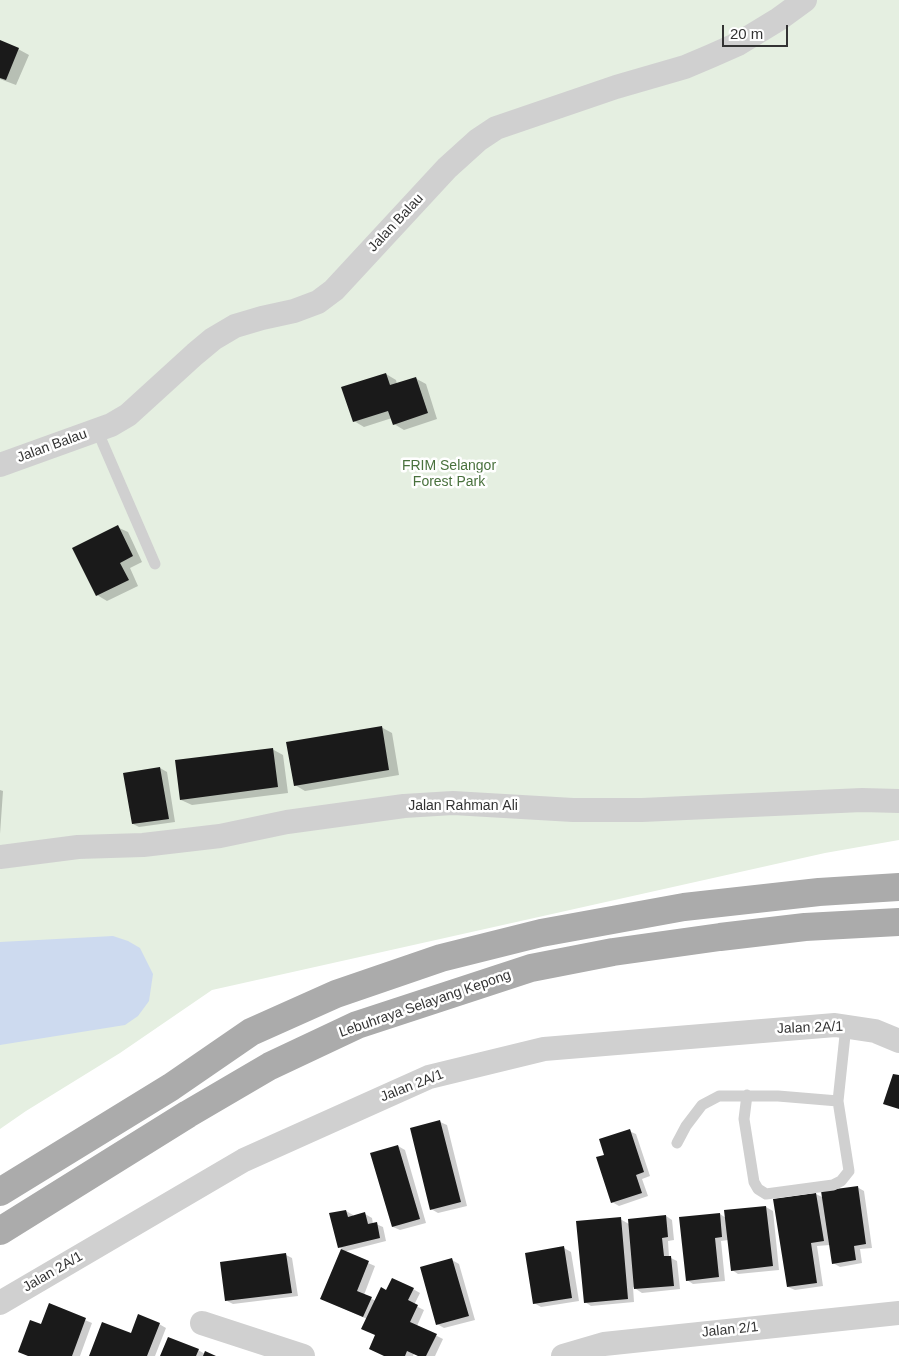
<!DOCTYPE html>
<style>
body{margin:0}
#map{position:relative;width:899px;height:1356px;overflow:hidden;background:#fff;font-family:Arial,sans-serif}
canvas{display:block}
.scale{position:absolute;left:722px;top:25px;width:66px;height:22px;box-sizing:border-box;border:2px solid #333;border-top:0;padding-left:6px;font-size:15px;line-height:18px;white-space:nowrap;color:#333;-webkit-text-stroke:4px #fff;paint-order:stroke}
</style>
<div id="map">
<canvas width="899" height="1356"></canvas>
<div class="scale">20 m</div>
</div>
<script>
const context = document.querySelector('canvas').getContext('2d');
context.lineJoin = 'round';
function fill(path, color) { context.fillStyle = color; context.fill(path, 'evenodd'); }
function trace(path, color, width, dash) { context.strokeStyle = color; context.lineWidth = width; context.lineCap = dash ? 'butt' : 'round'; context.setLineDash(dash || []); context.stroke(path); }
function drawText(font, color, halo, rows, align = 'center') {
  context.font = font + ' Arial,sans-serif'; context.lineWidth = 5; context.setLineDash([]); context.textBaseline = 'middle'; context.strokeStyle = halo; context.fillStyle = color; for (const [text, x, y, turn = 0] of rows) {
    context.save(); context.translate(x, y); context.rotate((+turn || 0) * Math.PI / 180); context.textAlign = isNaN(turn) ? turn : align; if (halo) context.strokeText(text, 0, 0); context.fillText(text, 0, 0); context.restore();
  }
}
fill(new Path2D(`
 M0,0h899v840l-74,13 -613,137 -92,63 -94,58 -26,18z`), '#e5efe1');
fill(new Path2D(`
 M113,936l15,5 12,7 13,26 -4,27 -11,15 -13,9 -125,20v-103z`), '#cddaef');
fill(new Path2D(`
 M0,41l18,8 11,6 -13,30 -16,-6z
 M386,374l10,6 1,4 18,-6 11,6 11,35 -33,11 -10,-6 -2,-6 -28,9 -10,-6z
 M117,527l11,5 14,30 -12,6 8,18 -31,15 -10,-6z
 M381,727l11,6 7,42 -94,16 -10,-6z
 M272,749l11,6 5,38 -96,12 -11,-5z
 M160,768l7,4 8,50 -36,5 -6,-3 -8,-50z
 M0,790l3,1 -3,43z
 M440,1122l7,3 20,81 -29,7 -7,-4z
 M629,1131l7,3 14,42 -8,3 6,17 -29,10 -7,-4 -7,-47z
 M398,1146l7,4 21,73 -26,7 -7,-3z
 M857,1187l7,4 8,57 -12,1 2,14 -22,4 -7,-4 -3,-18 -13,1 6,40 -28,4 -7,-3 28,-93 8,4z
 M766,1207l7,4 6,59 -41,4 -6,-4 -4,-30 -7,1 4,40 -32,3 -6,-4 33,-66 6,4 -1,-7z
 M346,1211l7,4v2l12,-3 7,4 1,6h3l7,3 3,14 -43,11 32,14 -11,29 12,6 11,-9 26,-3 7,4 -6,12 10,5 -7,16 26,13 -8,17h-16l-5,-2 -1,2h-28l-9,-21 -9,-16 -45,-20 20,-50 -3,-2z
 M666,1216l6,4 2,20 -6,1 1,16 8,4 3,28 -38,4 -9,-6 1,15 -43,4 -6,-4 35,-83 9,5z
 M564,1248l7,4 8,49 -38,6 -7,-4z
 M286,1255l6,3 6,38 -65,8 -6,-3z
 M452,1260l7,4 16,56 -31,8 -7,-4z
 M49,1305l43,18 -12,33h-52z
 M159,1324l7,4 -11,28h-64l41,-21z
 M198,1350l7,4 8,2h-51z`), '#0003');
fill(new Path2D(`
 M0,40l19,8 -13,32 -6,-2z
 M386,373l4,12 26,-8 12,36 -35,12 -5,-14 -35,11 -12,-35z
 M118,525l15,31 -13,7 9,17 -33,16 -24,-48z
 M382,726l7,44 -95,16 -8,-44z
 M273,748l5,39 -98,13 -5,-40z
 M160,767l9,52 -37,5 -9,-51z
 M893,1074l6,1v34l-16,-5z
 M440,1120l21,82 -31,8 -20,-82z
 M630,1129l14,43 -8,3 6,18 -31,10 -15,-46 8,-2 -5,-16z
 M398,1145l22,74 -28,8 -22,-74z
 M858,1186l8,58 -12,2 2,14 -24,4 -11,-73z
 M816,1193l8,48 -13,2 6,40 -30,4 -14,-88z
 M766,1206l7,60 -42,5 -7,-61z
 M346,1210l2,7 17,-5 3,12 9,-2 3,16 -42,10 -9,-35z
 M720,1213l2,24 -7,1 4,39 -33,4 -7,-64z
 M666,1215l2,22 -6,1 2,18h7l3,30 -40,3 -6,-70z
 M621,1217l7,82 -44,4 -8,-82z
 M564,1246l8,52 -39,6 -8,-51z
 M341,1249l28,12 -12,30 15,6 -9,20 -43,-18z
 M286,1253l6,40 -67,8 -5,-39z
 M452,1258l17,58 -33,9 -16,-58z
 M392,1278l22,10 -6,12 10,5 -8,17 27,12 -11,22h-8l-11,-5 -2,5h-21l-15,-7 6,-14 -14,-6 20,-42 5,3z
 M49,1303l37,15 -14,38h-44l-10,-4 12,-32 11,4z
 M138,1314l22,9 -13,33h-58l13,-34 29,11z
 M168,1337l31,12 -3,7h-36z
 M205,1351l11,5h-13z`), '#1a1a1a');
trace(new Path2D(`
 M97,430l58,134
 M747,1095l-3,24 10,63 4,7 8,5 67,-9 8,-4 8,-10 -11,-70 8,-75
 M677,1143l9,-17 16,-21 17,-9h59l60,5`), '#d0d0d0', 11);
trace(new Path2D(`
 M0,465l111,-40 17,-10 67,-61 18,-15 22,-13 27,-8 32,-7 24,-9 16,-12 113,-122 31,-28 18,-12 120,-41 69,-20 26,-11 27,-12 41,-25 26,-19
 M0,857l78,-10 65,-2 77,-9 67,-14 117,-16 49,-3 120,7h69l220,-10 37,1
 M0,1303l244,-143 185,-83 115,-28 291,-24 40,6 24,10
 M202,1323l101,33
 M563,1356l41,-12 295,-31`), '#d0d0d0', 24);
trace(new Path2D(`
 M0,1192l171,-105 80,-55 85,-38 105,-36 100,-25 143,-26 135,-15 80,-5
 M0,1231l188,-117 82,-48 87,-41 174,-57 82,-16 107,-15 85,-10 94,-5`), '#ababab', 28);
drawText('14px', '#333', '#fff', [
 ["Jalan Balau",396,223,-47],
 ["Jalan Balau",52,446,-20],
 ["Jalan Rahman Ali",463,806],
 ["Lebuhraya Selayang Kepong",425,1004,-19],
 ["Jalan 2A/1",810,1028,-2],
 ["Jalan 2A/1",412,1086,-21],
 ["Jalan 2A/1",53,1272,-30],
 ["Jalan 2/1",730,1330,-6]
]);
drawText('14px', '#49713d', '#fff', [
 ["FRIM Selangor",449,466],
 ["Forest Park",449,482]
]);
</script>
